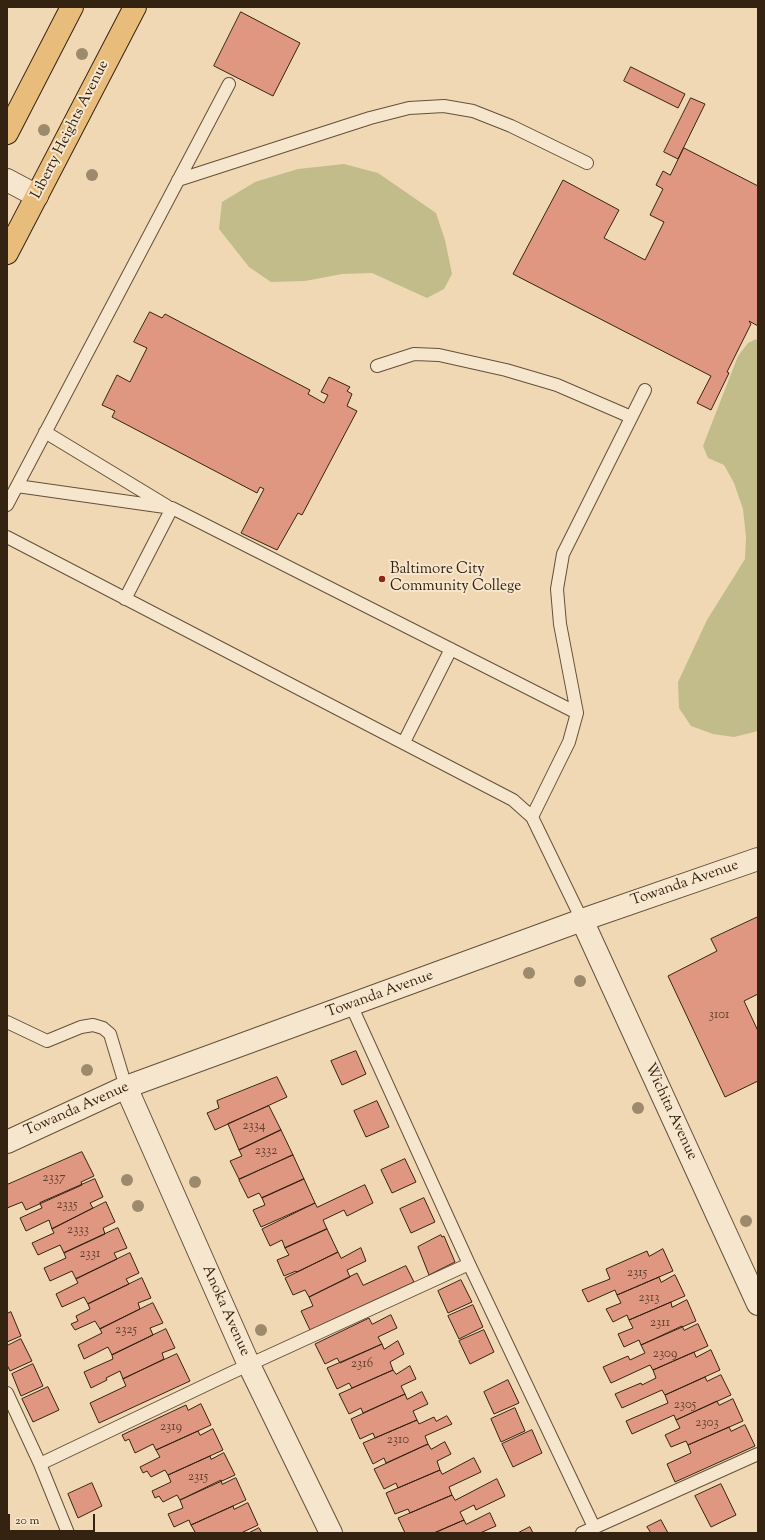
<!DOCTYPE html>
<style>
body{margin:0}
#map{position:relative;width:765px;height:1540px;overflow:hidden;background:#f1d8b4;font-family:"Sorts Mill Goudy",serif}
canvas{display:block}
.frame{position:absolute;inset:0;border:8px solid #352311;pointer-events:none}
.scale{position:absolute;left:8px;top:1514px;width:87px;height:18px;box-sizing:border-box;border:2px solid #352311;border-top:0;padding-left:5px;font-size:12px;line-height:14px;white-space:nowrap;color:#352311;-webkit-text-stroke:3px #f6e6ce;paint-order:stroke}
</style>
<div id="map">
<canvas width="765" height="1540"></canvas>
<div class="frame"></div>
<div class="scale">20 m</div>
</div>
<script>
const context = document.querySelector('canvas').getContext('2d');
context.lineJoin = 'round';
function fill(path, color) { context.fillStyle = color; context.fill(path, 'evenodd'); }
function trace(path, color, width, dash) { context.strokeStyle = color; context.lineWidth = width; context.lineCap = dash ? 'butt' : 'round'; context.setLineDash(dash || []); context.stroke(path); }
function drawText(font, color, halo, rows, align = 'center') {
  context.font = font + ' "Sorts Mill Goudy",serif'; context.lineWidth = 4; context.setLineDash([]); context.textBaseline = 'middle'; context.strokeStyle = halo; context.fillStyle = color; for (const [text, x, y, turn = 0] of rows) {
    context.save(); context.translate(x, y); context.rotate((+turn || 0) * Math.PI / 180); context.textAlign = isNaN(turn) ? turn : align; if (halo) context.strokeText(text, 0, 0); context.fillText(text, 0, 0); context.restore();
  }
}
fill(new Path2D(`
 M344,164l34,9 58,40 9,27 7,34 -8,15 -17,9 -55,-25 -30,1 -37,7 -34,1 -22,-15 -30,-38 3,-27 33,-20 43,-13z
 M756,339l2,2v390l-24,6 -21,-3 -22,-8 -12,-18 -1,-26 29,-62 38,-61 1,-22 -3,-28 -9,-26 -10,-18 -16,-7 -5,-12 35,-90 10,-13z`), '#c1bc89');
const building = new Path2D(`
 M241,12l59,31 -27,53 -59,-30z
 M631,67l54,27 -7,14 -54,-27z
 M691,98l14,6 -27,55 -14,-7z
 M684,148l74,38v140l-9,-5 2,3 -24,48 2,1 -18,37 -14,-7 14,-27 -198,-102 50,-94 56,30 -15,28 41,22 19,-38 -14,-7 13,-26 -7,-4 7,-14 7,4z
 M150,312l12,6 3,-4 145,76 -2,4 16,9 4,-8 -7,-3 8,-15 21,10 -3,4 5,3 -5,12 10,5 -55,104 -4,-2 -21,37 -36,-17 23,-44 -4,-2 -3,6 -145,-76 3,-6 -13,-6 15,-30 13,7 17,-34 -13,-6z
 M758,917v77l-14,7 14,30v50l-33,16 -57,-121 49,-25 -6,-12z
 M356,1051l10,23 -24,11 -11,-24z
 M277,1077l10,20 -72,33 -8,-17 12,-5 -2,-7z
 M377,1101l12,26 -23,10 -12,-26z
 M269,1106l12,24 -42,20 -11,-26z
 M281,1130l12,25 -54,24 -9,-18 12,-5 -3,-6z
 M82,1152l12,24 -13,6 1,3 -56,25 -4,-8 -15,6v-23z
 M293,1155l11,24 -42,19 -3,-5 -11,5 -9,-18z
 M405,1159l11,23 -24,11 -11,-23z
 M95,1179l8,18 -13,6 3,5 -41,21 -3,-9 -23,11 -6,-13 22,-10 -2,-5z
 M304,1179l11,24 -54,24 -8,-17 12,-5 -3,-7z
 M365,1185l8,18 -26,13 -3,-6 -21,10 4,9 -42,19 -3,-8 -12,6 -8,-17 53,-26 2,4z
 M424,1198l11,24 -24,11 -11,-24z
 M106,1202l9,20 -12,6 2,6 -41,19 -4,-8 -22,10 -6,-12 22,-10 -2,-4z
 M118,1228l9,20 -13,5 3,6 -41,20 -4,-8 -22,10 -6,-13 22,-10 -2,-5z
 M327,1229l11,23 -41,20 -1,-1 -12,5 -7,-16 12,-5 -4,-7z
 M441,1235l1,2 2,-1 11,26 -26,13 -11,-28z
 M361,1248l5,13 -19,9 3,7 -41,20 -4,-7 -12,5 -8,-17 53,-26 3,6z
 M663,1249l10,22 -56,24 -2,-5 -27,12 -6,-12 28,-11 -4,-10 41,-18 2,5z
 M130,1253l9,20 -13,6 3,5 -41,20 -4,-7 -22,10 -6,-13 22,-11 -2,-4z
 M406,1266l8,16 -104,48 -9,-19 12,-5 -4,-9 48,-24 6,12z
 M675,1275l10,21 -56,24 -2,-5 -14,7 -7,-13 15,-6 -4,-8 42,-18 2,5z
 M142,1278l9,20 -13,5 2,6 -40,20 -5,-8 -20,9 -4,-6 7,-3 -2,-5 14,-7 -2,-5z
 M461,1280l11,22 -24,11 -10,-22z
 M687,1300l9,21 -55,24 -2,-5 -15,7 -6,-13 15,-6 -4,-8 42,-18 1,5z
 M153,1303l10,20 -13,5 3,7 -41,20 -4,-8 -24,12 -6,-14 24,-12 -2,-4z
 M473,1305l10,22 -24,12 -11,-23z
 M11,1312l10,24 -14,6v-28z
 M391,1315l6,13 -19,9 4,7 -42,19 -3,-5 -12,6 -10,-20 54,-26 3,6z
 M698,1324l10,22 -55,24 -3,-5 -39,18 -8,-16 25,-11 2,4 15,-7 -4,-8 41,-19 2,4z
 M166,1329l9,19 -13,5 2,6 -41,20 -3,-8 -14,7 1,2 -16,8 -7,-16 29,-13 -1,-4z
 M484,1330l10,22 -24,12 -11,-23z
 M21,1339l11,22 -22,10 -3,-6v-19z
 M398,1341l6,13 -14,8 3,8 -41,18 -3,-5 -12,6 -10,-21 55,-24 2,5z
 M711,1350l9,20 -55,25 -3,-5 -40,18 -7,-14 26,-11 1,2 14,-7 -3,-8 41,-18 2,5z
 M177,1354l13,27 -91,42 -9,-20 36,-17 -3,-7z
 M33,1364l10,22 -22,10 -9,-22z
 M410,1366l6,13 -15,7 4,8 -42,19 -2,-5 -12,6 -10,-20 54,-24 3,4z
 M721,1375l10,20 -55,25 -2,-5 -42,19 -6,-13 42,-18 -3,-8 40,-18 2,4z
 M508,1380l11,23 -25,11 -10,-22z
 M48,1387l11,23 -26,12 -11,-23z
 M422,1392l6,12 -15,7 4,9 -42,18 -2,-5 -13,6 -9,-20 54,-25 2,5z
 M733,1399l10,22 -55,24 -2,-4 -15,6 -6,-12 15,-7 -4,-8 41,-19 2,4z
 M201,1404l10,21 -55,25 -3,-6 -18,9 -6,-14 -4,2 -3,-6 64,-30 2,5z
 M515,1408l10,23 -24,11 -10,-23z
 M447,1416l5,8 -27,12 3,8 -42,19 -2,-5 -11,6 -10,-21 54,-23 2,4 15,-7 2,4z
 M745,1425l10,21 -80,36 -8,-18 24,-11 -3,-8 41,-18 2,4z
 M213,1429l10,21 -55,25 -3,-5 -14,7 -4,-6 -4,2 -3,-6 20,-10 -4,-7 42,-19 2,4z
 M532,1430l10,23 -29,14 -11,-23z
 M445,1442l6,12 -14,7 3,9 -42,18 -2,-5 -12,6 -10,-20 54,-25 3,5z
 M224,1453l11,22 -55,25 -3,-5 -14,7 -4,-6 -4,2 -3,-7 19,-9 -3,-7 42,-19 1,3z
 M474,1458l7,14 -32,15 3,8 -42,18 -2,-4 -13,5 -9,-21 54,-23 2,4z
 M236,1478l10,22 -55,25 -2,-5 -15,7 -6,-13 15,-6 -3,-8 41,-20 1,4z
 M497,1479l8,17 -29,14 -2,-5 -14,7 4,8 -30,13h-29l-7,-15 54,-23 3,5z
 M92,1483l10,23 -24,12 -10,-24z
 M721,1484l15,31 -25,12 -16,-31z
 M248,1503l10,22 -17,8h-48l2,-1 -4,-7 42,-19 1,3z
 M490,1513l6,13 -16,7h-46l30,-13 2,4z
 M661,1520l7,13h-17l-4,-6z
 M530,1527l3,6h-15z
 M259,1528l3,5h-13z`);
fill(building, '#e09781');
trace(building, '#352311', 1);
const service = new Path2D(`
 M178,180l192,-62 39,-10 35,-2 29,5 38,15 76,37
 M377,366l37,-12 25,1 67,15 51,15 74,32
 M45,432l122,74
 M17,486l155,22
 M7,505l222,-421
 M7,537l506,263 19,17 50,103
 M125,599l47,-91 405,205
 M404,742l47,-93
 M532,817l37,-75 8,-29 -17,-89 -3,-35 6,-35 82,-164
 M351,1005l118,259 125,263
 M7,1022l40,19 34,-14 12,-2 10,3 7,6 16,53
 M7,1393l33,71 28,69
 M40,1464l191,-91 238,-109
 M582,1533l176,-79`);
const minor = new Path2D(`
 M7,180l30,16
 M582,920l176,384`);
const tertiary = new Path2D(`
 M126,1087l123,278 82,168
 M7,1142l119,-55 456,-167 176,-61`);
const primary = new Path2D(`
 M7,133l65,-126
 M7,253l128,-246`);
trace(service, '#64503a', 14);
trace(minor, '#64503a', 24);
trace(tertiary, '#64503a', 24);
trace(primary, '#352311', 24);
trace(service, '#f6e6ce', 12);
trace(minor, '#f6e6ce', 22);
trace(tertiary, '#f6e6ce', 22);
trace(primary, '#e8bc7a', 22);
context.fillStyle = '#9d896b';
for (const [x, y] of [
 [82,54],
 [44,130],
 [92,175],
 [529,973],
 [580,981],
 [87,1070],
 [638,1108],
 [127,1180],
 [195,1182],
 [138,1206],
 [746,1221],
 [261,1330]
]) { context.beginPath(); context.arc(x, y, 6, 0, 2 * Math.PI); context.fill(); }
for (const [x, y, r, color] of [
 [382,579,4,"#8f2418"]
]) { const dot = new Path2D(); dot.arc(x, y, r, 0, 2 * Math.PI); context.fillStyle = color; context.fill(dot); trace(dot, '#f6e6ce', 1.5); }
drawText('13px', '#60402d', null, [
 ["3101",719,1016],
 ["2334",254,1127],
 ["2332",266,1152],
 ["2337",54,1179],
 ["2335",67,1206],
 ["2333",78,1231],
 ["2331",90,1255],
 ["2315",637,1274],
 ["2313",649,1299],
 ["2311",660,1324],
 ["2325",126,1331],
 ["2309",665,1355],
 ["2316",362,1365],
 ["2305",685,1406],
 ["2303",707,1424],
 ["2319",171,1428],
 ["2310",398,1441],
 ["2315",198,1478]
]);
drawText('15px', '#352311', '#f6e6ce', [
 ["Liberty Heights Avenue",71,130,-63],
 ["Towanda Avenue",685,884,-19],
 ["Towanda Avenue",380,995,-20],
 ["Towanda Avenue",77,1110,-24],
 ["Wichita Avenue",670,1112,65],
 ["Anoka Avenue",225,1311,66]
]);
drawText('15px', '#352311', '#f6e6ce', [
 ["Baltimore City",390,570],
 ["Community College",390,587]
], 'left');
</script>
